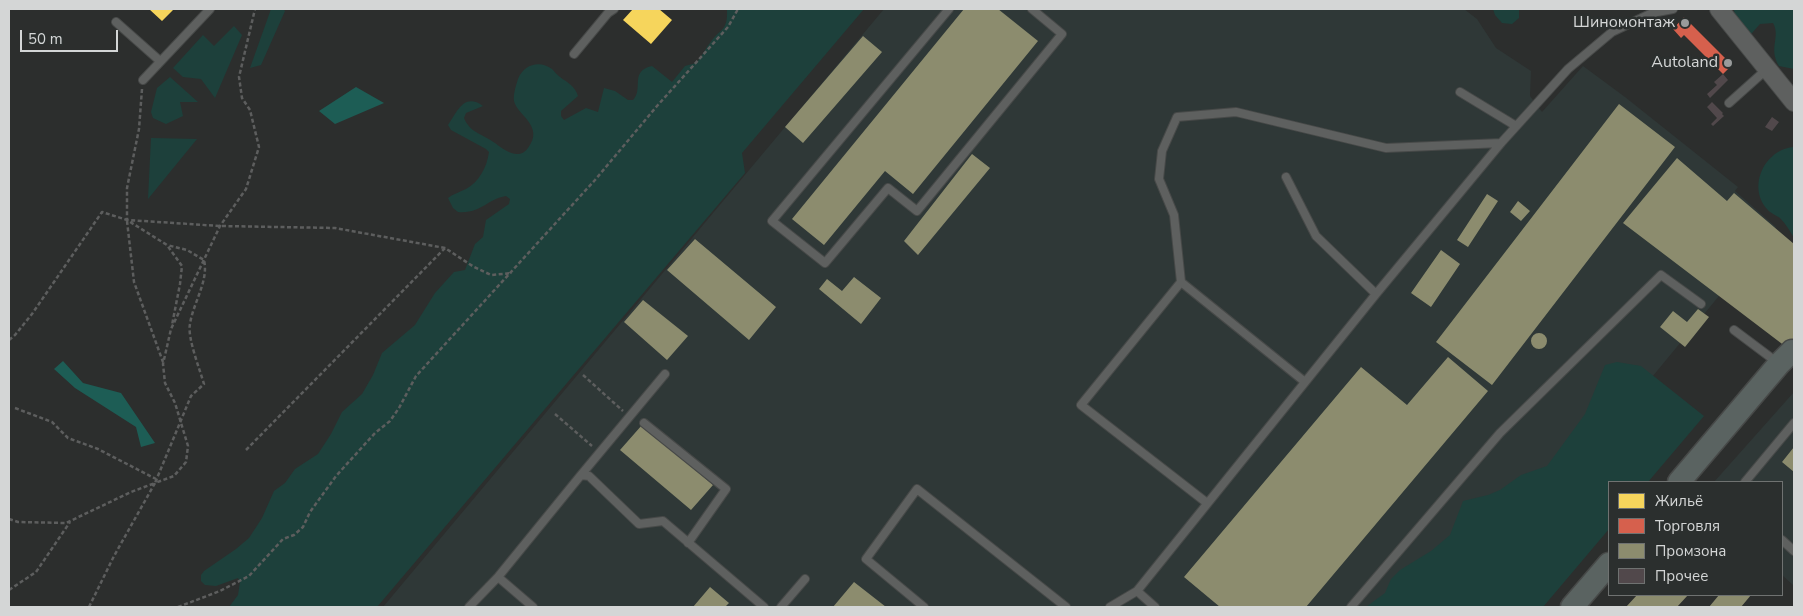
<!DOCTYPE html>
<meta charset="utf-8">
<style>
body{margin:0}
#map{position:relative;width:1803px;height:616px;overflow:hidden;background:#2c2e2d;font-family:"Nunito Sans",sans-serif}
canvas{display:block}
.frame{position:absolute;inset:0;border:10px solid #d4d6d6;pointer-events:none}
.legend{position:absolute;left:1608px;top:481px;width:175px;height:115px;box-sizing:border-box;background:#2b2f2e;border:1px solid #6f7271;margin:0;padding:6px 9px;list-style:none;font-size:15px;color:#d4d6d6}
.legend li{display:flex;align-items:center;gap:10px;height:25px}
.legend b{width:25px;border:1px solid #6f7271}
.scale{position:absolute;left:20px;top:30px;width:98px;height:22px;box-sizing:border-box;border:2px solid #d4d6d6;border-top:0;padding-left:6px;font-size:15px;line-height:18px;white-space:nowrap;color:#d4d6d6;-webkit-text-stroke:4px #2b2f2e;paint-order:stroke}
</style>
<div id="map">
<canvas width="1803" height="616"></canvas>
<div class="frame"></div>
<ul class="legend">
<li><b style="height:14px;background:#f6d55c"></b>Жильё</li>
<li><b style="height:14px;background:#d6604d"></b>Торговля</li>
<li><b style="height:14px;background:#8c8c6e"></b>Промзона</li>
<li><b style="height:14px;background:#51484b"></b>Прочее</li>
</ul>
<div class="scale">50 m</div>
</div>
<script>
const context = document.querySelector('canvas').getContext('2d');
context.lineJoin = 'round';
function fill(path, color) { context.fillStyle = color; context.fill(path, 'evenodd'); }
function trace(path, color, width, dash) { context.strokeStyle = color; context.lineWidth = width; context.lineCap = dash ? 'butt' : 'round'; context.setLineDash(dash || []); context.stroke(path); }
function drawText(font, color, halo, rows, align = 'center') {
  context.font = font + ' "Nunito Sans",sans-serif'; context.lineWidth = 5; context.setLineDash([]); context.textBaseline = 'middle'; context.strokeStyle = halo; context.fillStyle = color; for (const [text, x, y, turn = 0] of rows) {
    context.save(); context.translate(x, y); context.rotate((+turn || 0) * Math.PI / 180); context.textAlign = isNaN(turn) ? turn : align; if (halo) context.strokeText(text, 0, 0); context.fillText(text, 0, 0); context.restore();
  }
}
fill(new Path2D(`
 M884,9h580l13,10 19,29 35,23 -1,25 12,16 41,-46 42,31 113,90 -3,4 41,36 -314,380h-1079z
 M1794,392v215h-1v-22l-11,-10v-93h-68z`), '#2f3837');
fill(new Path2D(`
 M271,9h12l2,2 -24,54 -11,3z
 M727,9h137l-122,144 3,20 -368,434h-148l9,-12 2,-13 -2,-4 -22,8 -11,-1 -4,-4v-6l3,-4 32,-22 13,-11 13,-20 12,-27 11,-8 10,-14 23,-15 13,-20 11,-22 20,-18 11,-19 9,-22 33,-28 20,-32 19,-21 11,-2 10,-26 8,-7 3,-17 23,-16 1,-5 -4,-3c-19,3 -25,18 -48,16l-5,-4 -5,-10c5,-4 12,-6 18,-9 13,-7 21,-22 23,-37l-3,-3 -35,-19 -3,-5c9,-13 16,-33 35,-19l-17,7 -2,5c6,15 19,16 31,25 9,7 24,18 33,5 17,-22 -11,-33 -14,-47 -1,-6 2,-16 4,-22 6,-15 22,-19 34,-10 3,3 5,6 8,8 8,6 15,9 18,19l-17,15v5l3,4 22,-12 12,4 6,-24 11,3 13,9h5c11,-11 -4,-29 19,-34l20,16 13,-16 11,-3c6,-6 9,-14 14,-20 10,-15 18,-11 17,-34z
 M1493,9h26v9l-7,6 -10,-1 -7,-8z
 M1734,9h60v60l-15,-3c-11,-18 2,-29 -6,-43l-13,1 -8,9 -3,1 -14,-11z
 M234,26l8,9 -27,63 -14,-19 -18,-2 -10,-9 30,-33 11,11z
 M170,77l28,25h-18l3,14 -17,8 -13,-6 -2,-6 6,-24z
 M151,138l46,1 -49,60z
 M1794,147v91c-4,-7 -8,-14 -14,-20 -4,-3 -10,-5 -13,-9 -20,-23 -2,-60 27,-62z
 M1617,362l24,4 63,50 -56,66h-39v47l-66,78h-177l19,-14 6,-14 9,-9 31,-19 19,-16 13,-34 25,-6 12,-5 21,-15 26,-9 38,-52 20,-49z`), '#1d403b');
fill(new Path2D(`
 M356,87l28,16 -49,21 -16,-13z
 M63,361l20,22 38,10 34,50 -14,4 -5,-20 -61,-39 -21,-19z`), '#1d5d55');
fill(new Path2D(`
 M149,9h23l1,1 -11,11z
 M633,9h26l13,11 -21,24 -28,-24z`), '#f6d55c');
fill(new Path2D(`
 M1684,17l48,48 -9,9 -39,-39 -3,3 -8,-9z`), '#d6604d');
fill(new Path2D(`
 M964,9h34l40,32 -125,153 -28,-23 -61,74 -32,-26z
 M863,36l19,16 -79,91 -18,-16z
 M1619,104l56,43 -183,238 -56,-43z
 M972,154l18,14 -72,87 -14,-14z
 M1677,158l50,43 7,-8 60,51v109l-171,-130z
 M1487,194l11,7 -30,46 -11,-7z
 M1518,201l12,10 -9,10 -11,-9z
 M695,239l81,68 -27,33 -82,-70z
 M1441,250l19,14 -29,43 -20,-14z
 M854,277l27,21 -20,26 -42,-35 8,-10 15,12z
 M643,300l45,36 -21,24 -43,-38z
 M1698,309l11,8 -24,30 -25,-20 13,-16 14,11z
 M1531 341a8 8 0 1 1 16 0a8 8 0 1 1-16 0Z
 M1448,357l40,34 -182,216h-86l-36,-30 177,-210 46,38z
 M642,425l71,60 -22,25 -71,-60z
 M1794,447v25l-12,-10z
 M854,582l32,25h-53z
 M710,587l19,16 -4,4h-32z
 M1637,595h51l-11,12h-51z
 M1719,595h32l-10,12h-32z`), '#8c8c6e');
fill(new Path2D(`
 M1723,74l5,6 -18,18 -3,-4 10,-9 -3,-3z
 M1712,102l11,11 -1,1 2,2 -11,10 -2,-2 6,-6 -10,-11z
 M1772,117l7,5 -7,9 -7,-4z`), '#51484b');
const service = new Path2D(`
 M949,9l-177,212 53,42 63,-75 29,23 145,-177 -30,-25
 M116,22l44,39
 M574,54l34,-41 6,-4
 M143,80l67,-71
 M1460,92l56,34
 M1729,103l38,-34
 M1286,177l30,59 60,58
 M1181,282l-100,123 126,98
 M1734,330l44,33
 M1305,382l-124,-100 -7,-67 -15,-36 3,-28 15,-34 59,-5 150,36 115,-5
 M644,423l82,66 -38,54
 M581,475l84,-101
 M1745,482l49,-59
 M1782,540l12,11
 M498,577l35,30
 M469,607l29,-30 83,-102 8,1 50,48 24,-3 101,86
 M781,607l24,-28
 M924,607l-58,-48 51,-70 149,118
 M1110,607l27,-16
 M1155,607l-18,-16 239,-297 125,-151 67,-74 44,-37 40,-19 21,-4
 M1351,607l149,-174 161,-158 40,29`);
const tertiary = new Path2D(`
 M1719,9l75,93`);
const primary = new Path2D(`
 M1679,482l100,-118 13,-13
 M1572,607l37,-43`);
trace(service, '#474948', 10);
trace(tertiary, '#474948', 20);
trace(primary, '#474948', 25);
trace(new Path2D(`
 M142,89l-3,40 -12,59v32l93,6 115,2 110,20 29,19 17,8 21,-2
 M127,221l7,61 29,80
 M9,340l6,-5 17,-21 70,-102 25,8 40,25 15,21 -2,18 -8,41
 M583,375l40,36
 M15,408l37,14 16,16 30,11 58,30
 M555,414l37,32
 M246,450l199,-202
 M9,519l9,3 48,1 65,-31 24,-9 36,-87 13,-12c-4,-14 -17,-47 -14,-60 3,-21 19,-43 14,-64l-17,-10 -20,-5
 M9,590l27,-18 34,-50
 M89,607l25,-51 41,-73 19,-7 12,-14 2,-16 -13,-43 -10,-20 -2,-19 8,-35 49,-103 26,-37 13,-42 -9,-37 -8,-12 -3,-21 16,-68
 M178,607l42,-16 29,-15 34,-37 11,-4 9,-8 7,-15 26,-36 39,-43 15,-12 9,-13 17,-32 179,-196 62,-74 71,-79 10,-18`), '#5d5e5e', 2.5, [4, 2.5]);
trace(service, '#5e605f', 8);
trace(tertiary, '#5e605f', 18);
trace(primary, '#5a6361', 22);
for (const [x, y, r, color] of [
 [1685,23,5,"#999b9b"],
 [1728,63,5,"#999b9b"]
]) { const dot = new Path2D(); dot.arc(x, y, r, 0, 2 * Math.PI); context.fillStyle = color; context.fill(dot); trace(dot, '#2b2f2e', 2); }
drawText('16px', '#d4d6d6', '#2b2f2e', [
 ["Шиномонтаж",1675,23],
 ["Autoland",1718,63]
], 'right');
</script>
